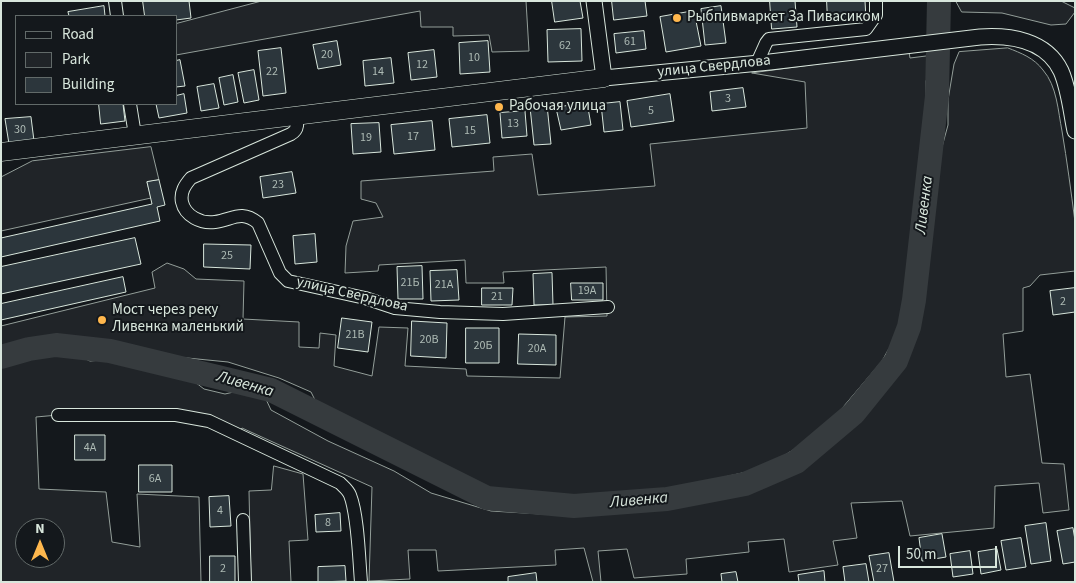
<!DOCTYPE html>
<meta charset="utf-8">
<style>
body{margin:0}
#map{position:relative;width:1076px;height:583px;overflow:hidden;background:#14181c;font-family:"Source Sans 3",sans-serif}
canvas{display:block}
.frame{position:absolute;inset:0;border:2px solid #d8e6dc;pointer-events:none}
.legend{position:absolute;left:15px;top:15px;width:162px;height:90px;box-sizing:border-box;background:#14181c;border:1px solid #626a69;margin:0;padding:6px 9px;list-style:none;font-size:15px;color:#d8e6dc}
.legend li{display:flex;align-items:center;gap:10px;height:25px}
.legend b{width:25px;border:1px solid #626a69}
.north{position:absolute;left:15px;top:518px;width:50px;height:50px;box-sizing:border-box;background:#14181c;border:1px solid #626a69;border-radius:50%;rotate:0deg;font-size:14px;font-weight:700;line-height:20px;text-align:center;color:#d8e6dc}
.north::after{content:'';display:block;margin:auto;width:18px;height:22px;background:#ffb74d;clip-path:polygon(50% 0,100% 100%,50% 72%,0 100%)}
.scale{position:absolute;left:898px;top:546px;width:99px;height:22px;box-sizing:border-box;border:2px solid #d8e6dc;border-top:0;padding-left:6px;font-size:15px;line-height:18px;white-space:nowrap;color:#d8e6dc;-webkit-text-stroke:4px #14181c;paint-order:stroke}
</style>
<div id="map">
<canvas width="1076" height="583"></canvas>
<div class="frame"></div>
<ul class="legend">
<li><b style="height:6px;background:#14181c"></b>Road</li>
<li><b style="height:14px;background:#202428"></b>Park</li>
<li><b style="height:14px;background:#2c363c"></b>Building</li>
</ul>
<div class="north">N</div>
<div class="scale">50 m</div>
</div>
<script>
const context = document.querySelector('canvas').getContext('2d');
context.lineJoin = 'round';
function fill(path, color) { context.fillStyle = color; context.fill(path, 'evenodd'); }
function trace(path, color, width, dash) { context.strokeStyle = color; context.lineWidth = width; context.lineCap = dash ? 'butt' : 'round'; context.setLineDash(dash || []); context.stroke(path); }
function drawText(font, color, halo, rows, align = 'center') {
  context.font = font + ' "Source Sans 3",sans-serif'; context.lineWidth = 4; context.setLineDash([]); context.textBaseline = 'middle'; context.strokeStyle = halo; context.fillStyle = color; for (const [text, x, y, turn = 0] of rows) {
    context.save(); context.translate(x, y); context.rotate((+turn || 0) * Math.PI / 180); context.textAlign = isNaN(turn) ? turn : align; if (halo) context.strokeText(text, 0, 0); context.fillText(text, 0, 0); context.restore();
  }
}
const green = new Path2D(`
 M262,1h264l3,50 -37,1 -3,-17 -36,1v-9h-32l-1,-16 -244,44v-31z
 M956,1h105l14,7v4l-9,12 -15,1 -49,-12 -40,-1z
 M1008,48c13,5 26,10 35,22 14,16 15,41 19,61 5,30 9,60 13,91 1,16 0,33 0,49l-35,4 -10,11 -7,2v43l-20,3 3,43 24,-3 12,89 22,1 5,46 -26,3 -4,-30 -44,3 -1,42 -84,8 -8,-35 -51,2 6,35 -24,3 5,24 -49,7 -5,-33 -36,3 1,10 -63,7 1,15 -53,4 -7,-29 -29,2 3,31h-8l-9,-34 -29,2 1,15 -118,6 -2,-21h-28l2,29 -41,2 3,-94 -130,-59 -6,6 -27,-13 -151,-6 -22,2 3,72 67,3 6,50 28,5 -3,-53 62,3 2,85h-200v-215l16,-6 31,-6h29l13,6 12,-1 84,15 18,14 21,5 17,-4 10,1 13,6 6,13 57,31 66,30 37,22 60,18 67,4 65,-4 43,-5 85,-17 45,-19 48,-34 57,-73 17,-40 24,-176 6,-22v-25l6,-36 5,-12zM25,528h30v30h-30z
 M909,52l1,6 24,-3 -2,13 -6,13v18l4,20 -3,7 -1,19 -8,52 -7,73 -9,55 -20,36 -60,71 -58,36 -79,18 -75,10 -78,-1 -46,-7 -42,-17 -125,-63 -8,-16 -32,-14 -51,-16 -51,-5 -83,-17h-60l-33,8v-22l154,-38 -3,-16 15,-9 17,6 12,10 48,2 -1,38 56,3v25l20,1 1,-15 16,2 -2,31 38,10 7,-49 29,1 -3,38 61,3 1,7 93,2 5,-61 42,-1 -1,-49 -103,5 1,11h-38l-1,-23 -86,5 -1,6 -33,2 1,-27 7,-25 30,-4 -7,-14 -15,-4v-18l133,-10 -1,-14 39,-3 6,41 117,-9 -5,-42 157,-16 -2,-46 -53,-9z
 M151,147l8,33 -12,2 4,16 -150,33v-54l31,-16z
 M274,466l29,8 5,66 -19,1 2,41h-40l-2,-91 22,-1z`);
fill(green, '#202428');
trace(green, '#939e99', 1);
trace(new Path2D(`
 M1,357l28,-8 27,-4 54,6 161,39 216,108 87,8 93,-7 78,-15 51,-22 58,-49 42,-52 13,-34 5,-27 23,-204 2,-95`), '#363b3e', 24);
const building = new Path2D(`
 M143,1h46l2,17 -15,2v-4h-31z
 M552,1h28l3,17 -28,4z
 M612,1h33l2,15 -33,4z
 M770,1h25l2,26 -25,2z
 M827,1h38l1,18 -38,2z
 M104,6l1,10h-36l-1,-4z
 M721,6l5,37 -21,2 -4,-36z
 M694,11l7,35 -35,6 -6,-35z
 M581,29l1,32 -34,1 -1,-32z
 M644,31l2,18 -30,4 -2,-19z
 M337,41l4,24 -23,4 -5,-24z
 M488,41l2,31 -30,2 -1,-31z
 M281,48l5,45 -23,3 -5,-45z
 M434,50l3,27 -26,3 -3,-27z
 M391,58l3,25 -29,3 -2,-25z
 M180,60l5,26 -9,1v-26z
 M254,70l5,30 -15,3 -6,-30z
 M233,75l5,27 -14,3 -5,-27z
 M214,84l5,24 -18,3 -4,-24z
 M743,88l3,19 -34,4 -2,-19z
 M184,94l3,19 -28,5 -3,-14h20v-8z
 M670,94l4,27 -43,6 -4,-26z
 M587,102l4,23 -30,5 -5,-22z
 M620,102l3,28 -19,2 -3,-28z
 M99,104h24l2,17 -24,3z
 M547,105l4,39 -17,1 -4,-38z
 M525,111l2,25 -25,2 -2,-25z
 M487,115l3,28 -38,4 -3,-28z
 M31,117l3,24 -25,3 -4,-25z
 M432,121l3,29 -41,4 -3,-29z
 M379,123l2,29 -28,2 -2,-30z
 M292,172l4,21 -33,5 -3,-21z
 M159,180l6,25 -8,2 3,14 -159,36v-19l151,-34 -5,-22z
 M315,234l2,28 -22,2 -2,-28z
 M135,238l6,26 -140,30v-27z
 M204,244l47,1 -1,24 -46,-2z
 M422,266l1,33h-25l-1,-32z
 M457,270l2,30 -28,1 -1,-30z
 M552,273l1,32h-19l-1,-31z
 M123,277l3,15 -125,28v-16z
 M571,283h32v17h-31z
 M482,288h31l-1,17h-30z
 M1075,288v24l-22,3 -3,-24z
 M342,318l30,4 -4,30 -30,-4z
 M412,321l35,2 -1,35 -35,-2z
 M466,328h33v35h-33z
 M519,334l37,1v30l-38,-1z
 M75,435h30v25h-30z
 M139,465h33v27h-33z
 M229,496l2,30 -21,1 -1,-30z
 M340,513l1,18 -25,1 -1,-17z
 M1046,523l5,38 -20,3 -6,-38z
 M1073,528l2,12v22l-12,2 -6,-33z
 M942,534l4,23 -24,4 -3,-23z
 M1021,538l5,29 -20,3 -5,-29z
 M997,549l4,21 -20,4 -3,-22z
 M970,551l3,23 -20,3 -3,-23z
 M889,553l5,29h-20l-5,-26z
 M210,556h25v26h-25z
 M866,564l3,18h-24l-2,-15z
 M345,566l1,15 -28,1v-15z
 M824,571l1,11h-26l-1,-7z
 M736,572l2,10h-16l-1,-8z
 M536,573l1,9h-29v-5z`);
fill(building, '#2c363c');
trace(building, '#d8e6dc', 1);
const minor = new Path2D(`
 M115,1l2,15
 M757,63l9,-20 3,-4 97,-10 10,-14v-14
 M130,104l5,31
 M294,116c5,6 4,14 -3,18l-100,44c-6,7 -11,14 -9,24 3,14 19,22 33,20 17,-2 26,-13 43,1l22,50 8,8 77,17 30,10 45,4 63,2 105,-7
 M58,415h118l33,6 131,62c4,4 8,7 10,12 8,20 9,64 11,87
 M243,520l2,62`);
const tertiary = new Path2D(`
 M594,1l10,77 166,-16 210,-25c30,-2 66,3 81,34 8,18 10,41 14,60`);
const secondary = new Path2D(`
 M1,152l603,-74`);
trace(minor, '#d8e6dc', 14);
trace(tertiary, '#d8e6dc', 17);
trace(secondary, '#d8e6dc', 19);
trace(minor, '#14181c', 12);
trace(tertiary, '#14181c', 15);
trace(secondary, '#14181c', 18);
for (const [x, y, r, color] of [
 [677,18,5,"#ffb74d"],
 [499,107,5,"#ffb74d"],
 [102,320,5,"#ffb74d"]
]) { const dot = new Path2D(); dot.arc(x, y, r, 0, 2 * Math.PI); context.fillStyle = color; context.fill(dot); trace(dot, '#14181c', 2); }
drawText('12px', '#adbab4', null, [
 ["61",630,42],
 ["62",565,46],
 ["20",327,55],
 ["10",474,58],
 ["12",422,65],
 ["22",272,72],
 ["14",378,72],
 ["3",728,99],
 ["5",651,111],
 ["13",513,124],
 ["30",20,130],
 ["15",470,131],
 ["17",413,137],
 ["19",366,138],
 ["23",278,185],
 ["25",227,256],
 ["21Б",410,283],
 ["21А",444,285],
 ["19А",587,291],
 ["21",497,297],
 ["2",1063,302],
 ["21В",355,335],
 ["20В",429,340],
 ["20Б",483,346],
 ["20А",537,349],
 ["4А",90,448],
 ["6А",155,479],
 ["4",220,511],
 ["8",328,523],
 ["2",223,569],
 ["27",882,569]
]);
drawText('15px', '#d8e6dc', '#14181c', [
 ["Рыбпивмаркет За Пивасиком",687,18],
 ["Рабочая улица",509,107],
 ["Мост через реку",112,311],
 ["Ливенка маленький",112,328]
], 'left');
drawText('15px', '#d8e6dc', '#14181c', [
 ["улица Свердлова",714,67,-6],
 ["улица Свердлова",352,295,13]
]);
drawText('italic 16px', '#d8e6dc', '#14181c', [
 ["Ливенка",925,205,-83],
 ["Ливенка",245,385,16],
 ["Ливенка",639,501,-5]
]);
</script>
